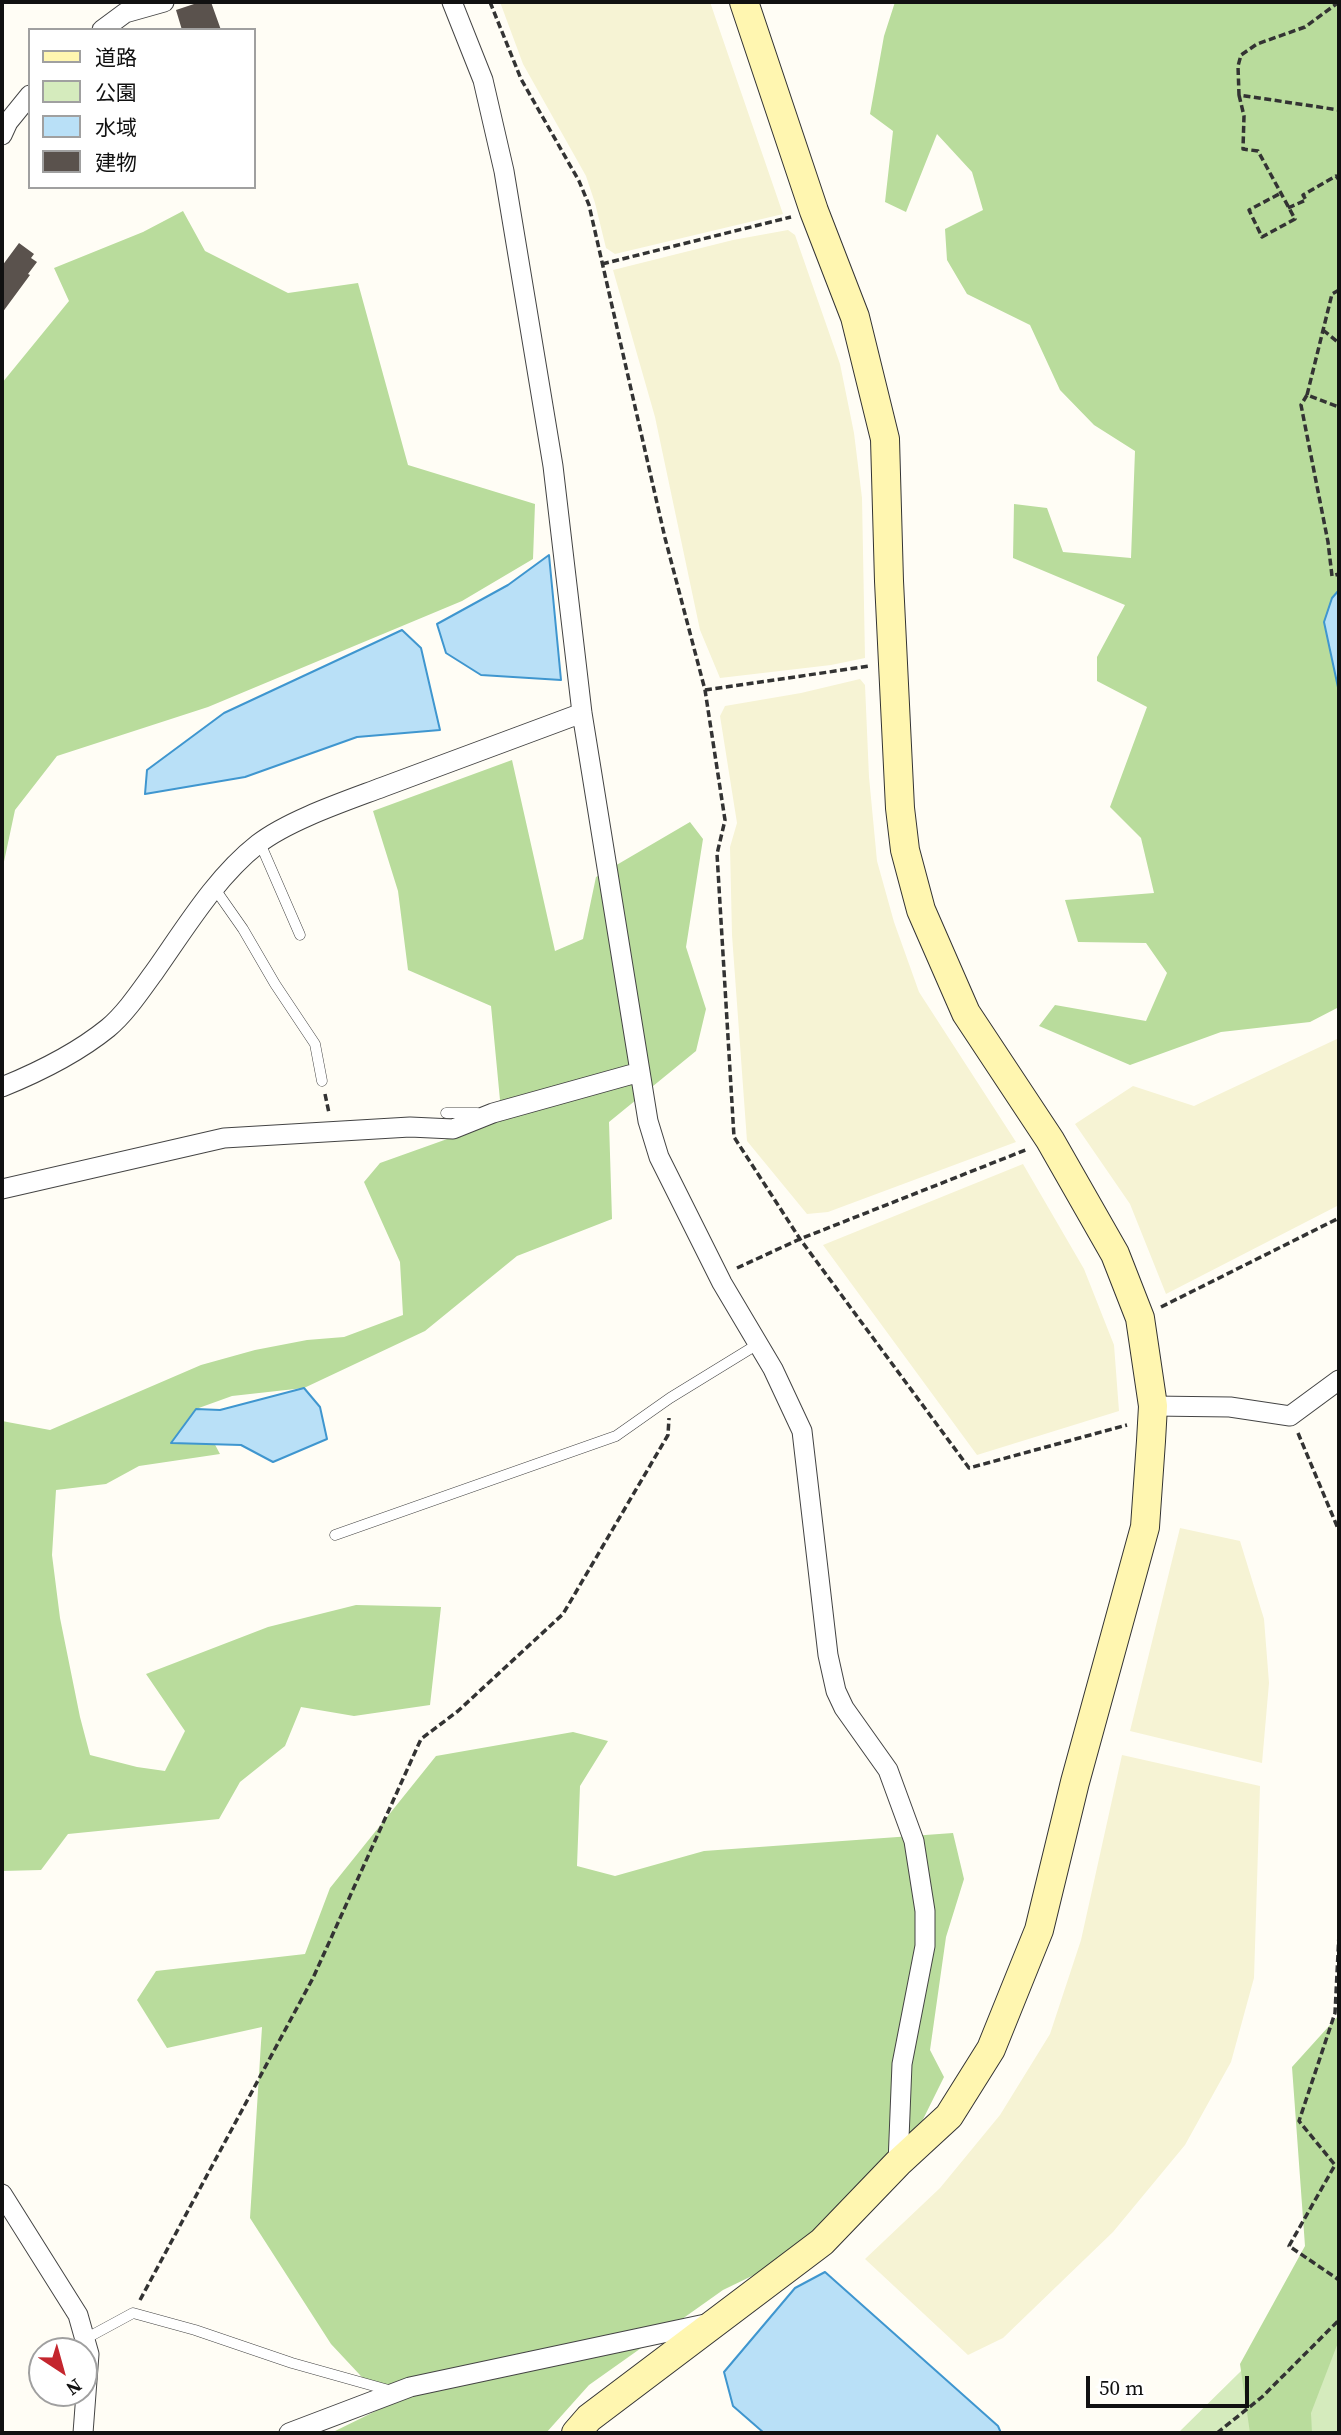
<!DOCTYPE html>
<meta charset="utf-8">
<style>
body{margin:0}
#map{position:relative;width:1341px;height:2435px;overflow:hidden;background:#fffdf5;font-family:"Source Serif 4","Noto Sans JP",serif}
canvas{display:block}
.frame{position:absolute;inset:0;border:4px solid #111;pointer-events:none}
.legend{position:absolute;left:28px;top:28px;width:228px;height:161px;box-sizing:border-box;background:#fff;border:2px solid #a0a0a0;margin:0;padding:9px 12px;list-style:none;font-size:21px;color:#111}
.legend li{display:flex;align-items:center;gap:14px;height:35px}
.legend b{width:35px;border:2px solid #a0a0a0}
.north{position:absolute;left:28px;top:2337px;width:70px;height:70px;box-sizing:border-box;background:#fff;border:2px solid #a0a0a0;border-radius:50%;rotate:144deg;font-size:19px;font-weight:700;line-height:28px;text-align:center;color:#111}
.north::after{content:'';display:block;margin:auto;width:24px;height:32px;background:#c4262e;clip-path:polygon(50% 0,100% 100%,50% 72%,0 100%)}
.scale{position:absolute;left:1086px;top:2376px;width:163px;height:32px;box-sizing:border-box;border:4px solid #111;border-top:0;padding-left:9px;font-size:21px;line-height:24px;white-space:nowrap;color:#111;-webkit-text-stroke:5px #fff;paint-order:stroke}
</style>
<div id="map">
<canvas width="1341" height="2435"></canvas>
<div class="frame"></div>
<ul class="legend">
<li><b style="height:9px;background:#fff6b0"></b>道路</li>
<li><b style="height:19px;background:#d5ebbd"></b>公園</li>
<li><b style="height:19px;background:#b9e0f7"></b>水域</li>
<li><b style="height:19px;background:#5a524d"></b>建物</li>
</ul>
<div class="north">N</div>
<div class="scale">50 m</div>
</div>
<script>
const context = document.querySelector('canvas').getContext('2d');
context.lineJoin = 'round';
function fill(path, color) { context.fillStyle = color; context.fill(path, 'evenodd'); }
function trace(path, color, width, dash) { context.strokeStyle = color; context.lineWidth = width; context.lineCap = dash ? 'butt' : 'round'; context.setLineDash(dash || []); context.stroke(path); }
fill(new Path2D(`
 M500,2h210l73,212 -168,40 -9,-6 -11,-45 -9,-27 -63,-112z
 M788,230l7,5 45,129 14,69 8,65 3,160 -34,7 -111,13 -20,-48 -45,-213 -42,-147 120,-30z
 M860,679l5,6 4,92 8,84 17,61 25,70 97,150 -188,70 -21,2 -60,-73 -15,-206 -2,-88 7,-24 -17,-107 5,-10 76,-13z
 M1339,1038v167l-173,89 -36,-90 -55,-80 58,-38 61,20z
 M1023,1164l61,105 30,76 5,66 -142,44 -154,-210z
 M1180,1528l60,13 24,78 5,64 -7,80 -132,-32z
 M1122,1755l138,31 -6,192 -23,84 -46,83 -72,87 -110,106 -35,17 -103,-96 75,-71 60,-73 50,-81 31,-94z`), '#f6f3d4');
fill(new Path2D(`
 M1339,2133v300h-161l122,-120z`), '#d5ebbd');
fill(new Path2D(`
 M895,2h444v588l-7,8 3,67 4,27v315l-29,15 -89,10 -91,33 -91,-39 16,-21 91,16 21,-48 -21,-30 -68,-1 -13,-42 89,-7 -13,-55 -31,-31 37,-100 -50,-26v-24l28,-52 -112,-47 1,-54 33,4 16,44 68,6 4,-107 -41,-26 -34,-35 -30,-65 -63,-31 -20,-34 -2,-31 38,-19 -11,-38 -35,-38 -31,78 -21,-10 8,-71 -23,-17 14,-78z
 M183,211l22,40 83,42 70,-10 50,182 127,39 -2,55 -71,42 -254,106 -151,49 -42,54 -13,61v-488l67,-82 -15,-33 89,-36z
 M512,760l43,191 28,-12 13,-62 94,-55 13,17 -17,108 20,62 -10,42 -87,71 3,97 -95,37 -92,75 -121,57 -72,8 -36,13 24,45 -81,12 -33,18 -50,6 -4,65 8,63 20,99 10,38 47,12 28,4 20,-40 -39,-57 122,-47 88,-22 85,2 -11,98 -76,11 -53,-9 -16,39 -45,36 -21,37 -151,15 -27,36 -39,1v-450l48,9 151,-65 54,-15 52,-10 37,-3 59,-22 -3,-53 -36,-80 16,-19 84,-30 36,-33 -9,-94 -83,-36 -10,-79 -25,-80z
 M573,1732l35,9 -28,45 -3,80 38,10 89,-25 249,-18 11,46 -18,58 -16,113 14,27 -57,115 -65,50 -99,48 -134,95 -43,48h-215l57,-28 -57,-61 -81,-126 12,-191 -95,21 -30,-48 19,-29 149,-17 25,-66 106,-132z
 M1339,2015v325l-28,73 1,20h-62l-10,-69 65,-118 -13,-179z`), '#b9dc9c');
const water = new Path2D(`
 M549,555l12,125 -80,-5 -35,-22 -9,-29 71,-39z
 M1339,590v102l-15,-70 8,-24z
 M402,630l19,18 19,82 -83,7 -112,40 -100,17 2,-24 77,-57z
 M304,1388l16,19 7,32 -54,23 -32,-17 -70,-2 25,-34 24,1z
 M825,2272l173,154 3,7h-237l-31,-27 -9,-34 71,-84z`);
fill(water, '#b9e0f7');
trace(water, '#3f96cf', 2);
fill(new Path2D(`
 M200,2h11l10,28h-39l-6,-20z
 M19,243l15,11 -3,4 6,4 -9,12 2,1 -28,38v-47z`), '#5a524d');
const lane = new Path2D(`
 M260,843l40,92
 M215,889l28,40 32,55 40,60 7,37
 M446,1113h31
 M335,1535l281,-99 54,-38 88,-54
 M85,2339l48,-26 62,17 97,33 100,28`);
const street = new Path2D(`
 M452,2l31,78 21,91 49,295 29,247 66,408 11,36 63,126 51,86 29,62 26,224 8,36 8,17 44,62 26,71 11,70v35l-23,118 -4,99
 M102,30l23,-17 39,-11
 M2,135l6,-13 22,-27
 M2,1087c37,-15 74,-33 106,-59 18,-15 33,-38 47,-57 31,-44 61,-94 103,-127 31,-24 88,-43 125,-57 67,-25 133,-50 199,-74
 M2,1189l222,-51 186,-11 43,2 40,-16 147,-41
 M1153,1406l77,1 60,9 49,-36
 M2,2194l76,121 11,39 -6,79
 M289,2433l121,-46 300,-64`);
const secondary = new Path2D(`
 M576,2433l13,-15 233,-176 76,-79 51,-47 42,-67 48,-119 36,-148 70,-255 6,-86 2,-35 -13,-88 -25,-64 -65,-114 -84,-127 -45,-103 -16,-60 -5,-42 -11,-227 -4,-142 -30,-122 -41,-106 -70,-209`);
trace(lane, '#444', 11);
trace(street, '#444', 21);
trace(secondary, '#333', 30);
trace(new Path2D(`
 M490,2l31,77 58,102 10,24 76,333 40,152 20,130 -8,34 17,283 66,102 169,229 158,-43
 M1339,2l-34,25 -48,17 -16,11 -3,11 1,29 100,15
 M1239,95l5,21 -1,33 15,2 37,68 -33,18 -13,-27 32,-17
 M1288,208l18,-8 -3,-5 33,-19 3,4
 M602,264l189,-47
 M1339,290l-7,4 -25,101 32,12
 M1323,330l16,13
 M1307,395l-6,10 27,137 4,34 7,-2
 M705,690l165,-24
 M325,1094l4,19
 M737,1268l63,-29 228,-90
 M1161,1307l178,-89
 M1298,1433l41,98
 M1339,1934l-4,79 -36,108 36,44 -46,81 50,34
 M140,2300l173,-322 108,-239 37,-28 105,-97 105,-179 1,-17
 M1217,2433l45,-36 77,-77`), '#333', 3.5, [7, 3.5]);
trace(lane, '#fff', 10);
trace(street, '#fff', 19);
trace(secondary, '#fff6b0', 28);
</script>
